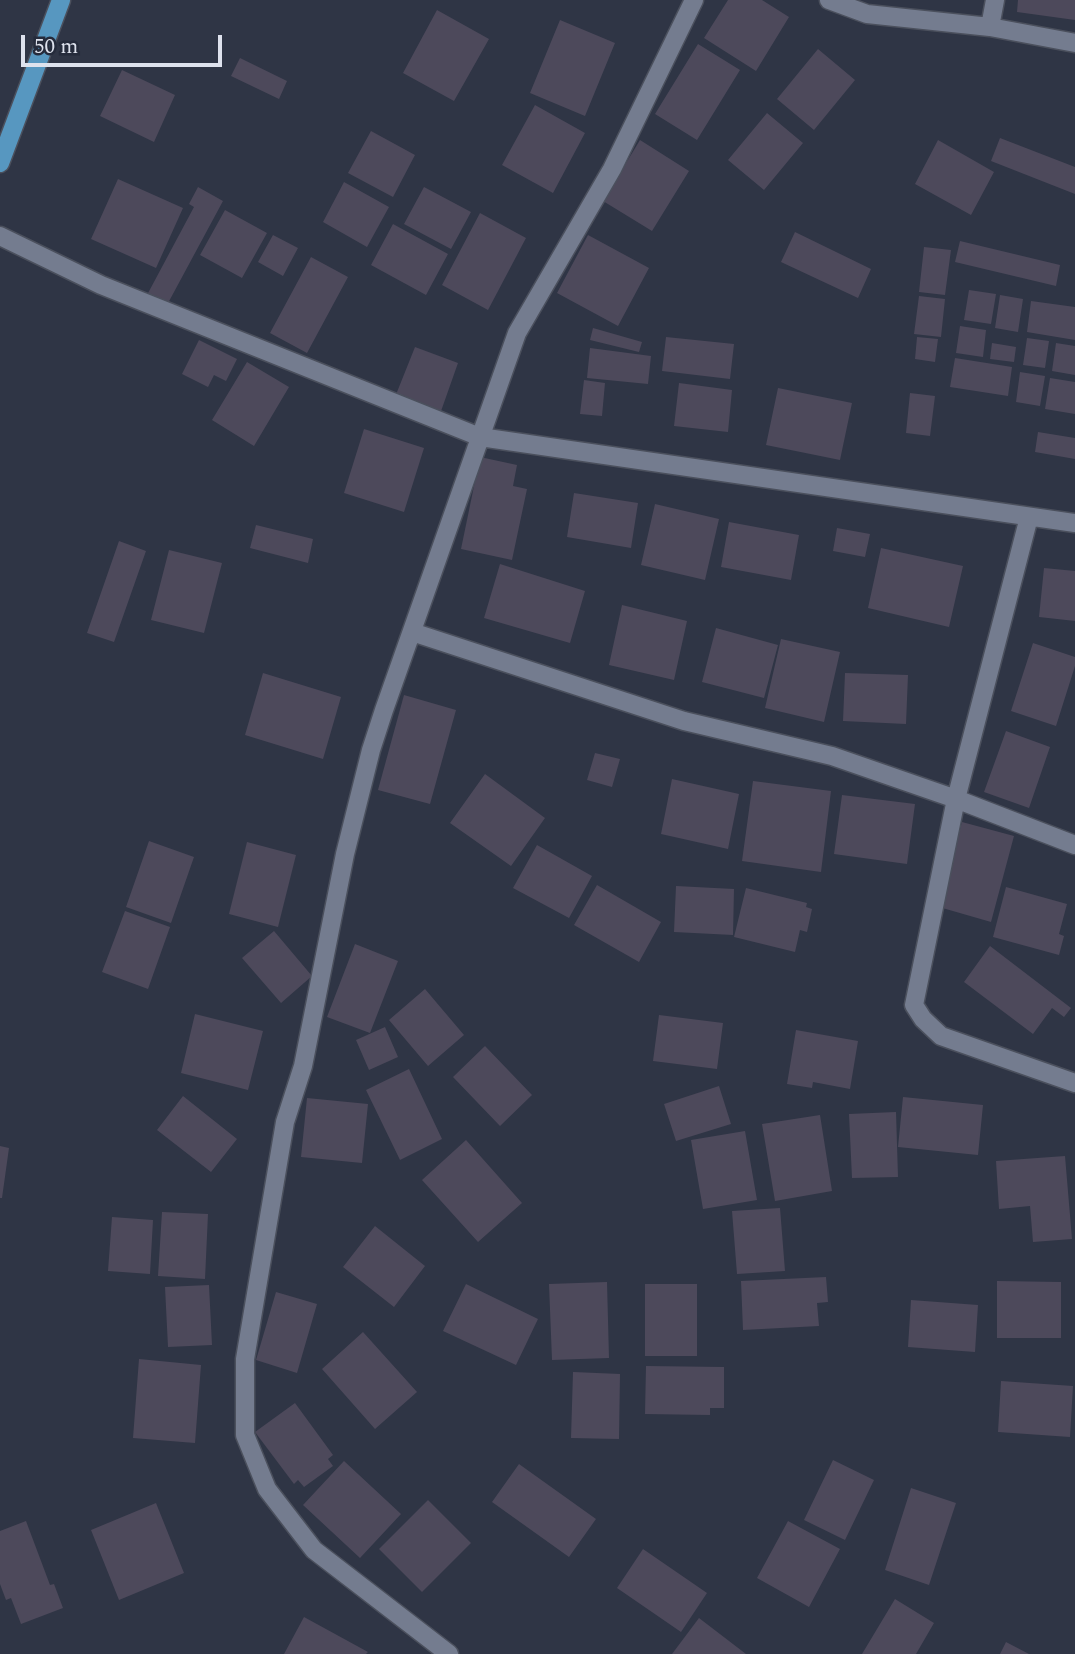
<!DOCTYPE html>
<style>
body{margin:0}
#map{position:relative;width:1075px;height:1654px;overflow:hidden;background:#2f3545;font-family:Spectral,serif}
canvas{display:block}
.scale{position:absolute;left:21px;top:35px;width:201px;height:32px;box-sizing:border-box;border:4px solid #dee2ed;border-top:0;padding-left:9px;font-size:21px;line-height:24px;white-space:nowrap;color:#dee2ed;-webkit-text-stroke:5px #252b3b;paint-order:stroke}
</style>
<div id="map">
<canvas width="1075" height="1654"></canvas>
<div class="scale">50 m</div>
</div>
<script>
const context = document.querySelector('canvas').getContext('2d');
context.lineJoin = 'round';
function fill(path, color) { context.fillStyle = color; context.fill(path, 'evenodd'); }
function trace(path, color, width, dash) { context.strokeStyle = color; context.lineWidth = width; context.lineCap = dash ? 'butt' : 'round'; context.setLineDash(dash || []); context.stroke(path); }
fill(new Path2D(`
 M728,0h34l27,17 -33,54 -52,-33z
 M1018,0h57v20l-58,-8z
 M437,10l52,29 -35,62 -51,-28z
 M560,20l55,23 -30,73 -55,-23z
 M698,44l42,26 -43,70 -42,-26z
 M818,49l37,31 -41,50 -37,-31z
 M240,58l47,23 -8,18 -48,-23z
 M122,70l53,25 -21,47 -54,-26z
 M535,105l50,28 -32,60 -51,-28z
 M767,113l36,30 -39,47 -36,-30z
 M371,131l44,24 -22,42 -45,-24z
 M1000,138l75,29v27l-84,-33z
 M640,140l49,31 -37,60 -49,-30z
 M938,140l56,32 -23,43 -56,-31z
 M118,179l65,29 -27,60 -65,-29z
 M344,182l45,25 -22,40 -44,-25z
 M198,187l25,14 -56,104 -20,-10 47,-88 -5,-3z
 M424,187l47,25 -20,37 -47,-25z
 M225,210l42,23 -25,45 -42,-23z
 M480,213l46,25 -38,72 -46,-25z
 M393,224l55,30 -22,41 -55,-30z
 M795,232l76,37 -13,29 -77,-36z
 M273,235l25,13 -15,28 -25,-14z
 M588,235l61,33 -31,58 -61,-33z
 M960,241l100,24 -4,21 -101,-24z
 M924,247l27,3 -6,45 -26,-3z
 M311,257l37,20 -41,76 -37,-20z
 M969,290l27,4 -5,30 -27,-4z
 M1000,295l23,4 -5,33 -23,-4z
 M919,296l26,3 -4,38 -27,-3z
 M1031,301l44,6v33l-48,-8z
 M960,326l26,4 -3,27 -27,-4z
 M593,328l49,14 -3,10 -49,-12z
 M666,337l68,7 -4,35 -68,-8z
 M917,337l21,2 -3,23 -20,-3z
 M1027,338l22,3 -4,27 -22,-3z
 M199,340l38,19 -11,22 -12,-6 -6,12 -26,-13z
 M992,343l24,4 -2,15 -24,-3z
 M1056,343l19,3v29l-23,-4z
 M415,347l43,16 -18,51 -45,-17z
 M590,348l61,8 -3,28 -61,-6z
 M955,358l57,9 -4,29 -58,-9z
 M247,362l42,25 -35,59 -42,-26z
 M1020,372l25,4 -5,30 -24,-4z
 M1050,378l25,4v32l-30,-5z
 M584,380l21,3 -3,33 -22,-2z
 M679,383l53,7 -4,42 -54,-6z
 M778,388l74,15 -12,57 -74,-15z
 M910,393l25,3 -5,40 -24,-3z
 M364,429l60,19 -20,64 -60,-19z
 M1038,432l37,6v21l-40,-7z
 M480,457l37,8 -4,21 14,3 -15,71 -51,-11z
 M574,493l64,10 -7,45 -64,-11z
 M655,504l64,15 -14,61 -64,-15z
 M729,522l70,13 -8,45 -70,-13z
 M256,525l57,14 -5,24 -58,-15z
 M837,528l33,6 -5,23 -32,-6z
 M119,541l27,10 -32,91 -27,-9z
 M881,548l82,18 -14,61 -81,-19z
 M169,550l53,13 -18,70 -53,-13z
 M500,564l85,27 -15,52 -86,-25z
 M1044,568l31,3v50l-36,-4z
 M622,605l65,16 -13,59 -65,-15z
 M716,628l62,17 -14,53 -62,-16z
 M781,639l59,13 -16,70 -59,-14z
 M1033,643l42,14v9l-19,60 -45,-15z
 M263,673l78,24 -18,62 -78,-24z
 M845,673l63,2 -2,49 -63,-3z
 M404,695l52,15 -26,94 -52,-14z
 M1006,731l44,16 -21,61 -45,-16z
 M595,753l25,6 -8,28 -25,-7z
 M485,774l60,44 -34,48 -61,-43z
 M672,779l67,15 -11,55 -67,-15z
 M753,781l78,10 -10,81 -79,-11z
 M842,795l73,9 -8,60 -73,-10z
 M962,822l52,14 -23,86 -52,-15z
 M149,841l45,16 -23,66 -45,-16z
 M247,842l49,13 -18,72 -49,-13z
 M537,845l55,31 -23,42 -56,-30z
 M597,885l64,37 -22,40 -65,-37z
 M676,886l58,3 -1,46 -59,-3z
 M1006,887l61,17 -8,30 5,2 -5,19 -66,-18z
 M746,888l61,15 -1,4 6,2 -5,23 -7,-2 -5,22 -61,-15z
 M125,911l45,16 -22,62 -46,-17z
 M274,931l38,45 -31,27 -39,-45z
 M355,944l43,17 -28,72 -43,-16z
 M990,946l81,62 -7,9 -12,-9 -19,26 -69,-52z
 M425,989l39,46 -36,31 -39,-46z
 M195,1014l68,17 -15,59 -67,-17z
 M659,1015l64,8 -6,46 -64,-8z
 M385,1027l13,30 -29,13 -13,-30z
 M796,1030l62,11 -8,48 -37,-7 -1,6 -25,-4z
 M485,1046l47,49 -32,31 -47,-49z
 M409,1069l33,70 -42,21 -34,-70z
 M719,1086l12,38 -55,17 -12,-37z
 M183,1096l54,43 -26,33 -54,-42z
 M903,1097l80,8 -5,50 -80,-8z
 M307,1098l61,6 -6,59 -61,-6z
 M896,1112l2,65 -46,1 -3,-64z
 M820,1115l12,76 -57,10 -13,-77z
 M745,1131l12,69 -54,9 -12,-69z
 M466,1140l56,63 -44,39 -56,-62z
 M0,1146l9,2 -7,50h-2z
 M1065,1156l7,83 -39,3 -3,-36 -31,3 -3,-48z
 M780,1208l5,63 -48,3 -5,-63z
 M162,1212l46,2 -3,65 -47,-3z
 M112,1217l41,3 -3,54 -42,-3z
 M375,1226l50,40 -31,41 -51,-40z
 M826,1277l2,25 -11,1 2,23 -76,4 -2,-49z
 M997,1281l64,1v56h-64z
 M607,1282l2,76 -57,2 -3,-76z
 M466,1284l72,35 -22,46 -73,-34z
 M645,1284h52v72h-52z
 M209,1285l3,60 -44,2 -3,-60z
 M276,1292l41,12 -20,69 -41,-13z
 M911,1300l67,5 -3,47 -67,-5z
 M363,1332l54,60 -42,37 -53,-60z
 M139,1359l62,6 -6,78 -62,-5z
 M646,1366l78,1v41h-14v7l-65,-1z
 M573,1372l47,2 -1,65 -48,-1z
 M1001,1381l72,5 -3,51 -72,-5z
 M295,1403l38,52 -5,4 5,7 -29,21 -6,-7 -4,4 -39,-52z
 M833,1460l41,20 -29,60 -41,-20z
 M344,1461l57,53 -41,44 -57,-53z
 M519,1464l77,55 -27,38 -77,-55z
 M911,1488l45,15 -27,82 -44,-15z
 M428,1500l43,43 -49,49 -43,-43z
 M156,1503l28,70 -65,27 -28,-70z
 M26,1521l24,64 4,-1 9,24 -42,16 -10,-26 -5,2 -6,-16v-53z
 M788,1521l52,28 -31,58 -52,-29z
 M643,1549l64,44 -26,39 -64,-44z
 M895,1599l39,24 -18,31h-54z
 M304,1617l64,35 -2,2h-82z
 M699,1618l47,36h-74z
 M1006,1642l23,12h-29z`), '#4d495b');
const minor = new Path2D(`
 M829,0l38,14 123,13 85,16
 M990,27l5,-27
 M0,236l101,49 379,152 595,86
 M1029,517l-73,282 -42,206 9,14 18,17 134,47
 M412,632l272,89 148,35 124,43 119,46
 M449,1654l-135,-104 -47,-61 -22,-54v-76l40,-237 18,-56 42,-212 26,-104 13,-40 133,-377 95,-164 82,-169`);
const major = new Path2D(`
 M0,163l61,-163`);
trace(minor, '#4b505d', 21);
trace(major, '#4b505d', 21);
trace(minor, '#747c8f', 18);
trace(major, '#5797c0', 18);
</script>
